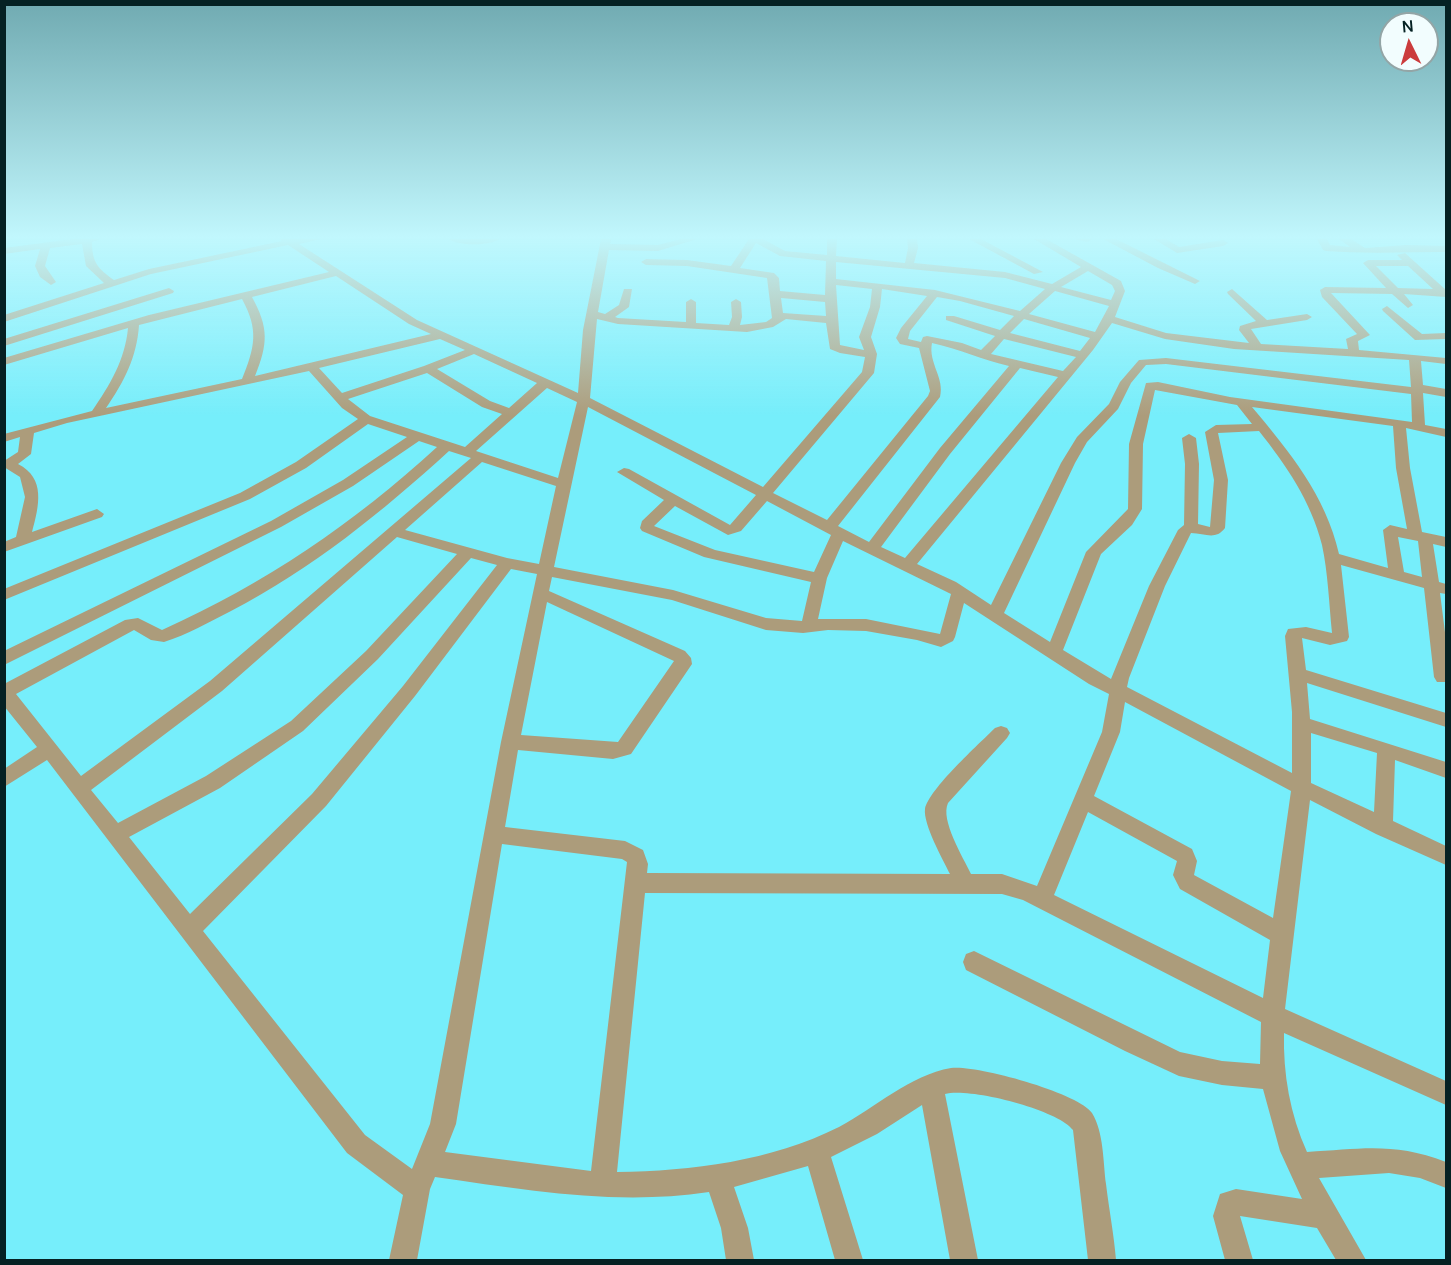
<!DOCTYPE html>
<style>
body{margin:0}
#map{position:relative;width:1451px;height:1265px;overflow:hidden;background:#76eefb;font-family:Manrope,sans-serif}
canvas{display:block}
.frame{position:absolute;inset:0;border:6px solid #052123;pointer-events:none}
.north{position:absolute;left:1379px;top:12px;width:60px;height:60px;box-sizing:border-box;background:#f2fdfe;border:2px solid #93a5a6;border-radius:50%;rotate:355deg;font-size:16px;font-weight:700;line-height:24px;text-align:center;color:#052123}
.north::after{content:'';display:block;margin:auto;width:21px;height:27px;background:#cb3c3d;clip-path:polygon(50% 0,100% 100%,50% 72%,0 100%)}
</style>
<div id="map">
<canvas width="1451" height="1265"></canvas>
<div class="frame"></div>
<div class="north">N</div>
</div>
<script>
const context = document.querySelector('canvas').getContext('2d');
context.lineJoin = 'round';
function fill(path, color) { context.fillStyle = color; context.fill(path, 'evenodd'); }
fill(new Path2D(`
 M73,239h27l-8,3c0,20 6,27 22,38l35,-11 133,-28 -2,-2h41l-22,5 118,76 161,73 5,-63 18,-91h10l-1,5 48,1 23,-6h16l-39,12 -49,-1 -11,62 7,2 14,-9 5,-16h8l-3,18 -14,10 3,1 68,4v-20l5,-3 5,3v21l33,2 3,-8 -1,-15 5,-3 5,3 1,15 -2,8 26,-3 6,-4 -5,-40 -80,-12 -41,-1 -5,-3 5,-3 41,1 44,6 18,-27h14l22,12 42,4v-16h10l-1,17 69,7 3,-15 -1,-9h10l1,9 -4,15 91,9 47,12 29,-17 -47,-28h12l75,42 4,10 -10,26 51,16 83,10 -10,-13 1,-4 16,-5 -28,-27 -1,-2 5,-3 35,31 40,-6 5,3 -5,3 -56,9 10,15 87,5 -2,-10 11,-5 -35,-37 -2,-7 5,-3 61,1 -23,-25 5,-3h34l-5,-5 8,-2 41,37v7l-42,-3 9,11 -5,3 -16,-14 -61,-1 39,42 -12,6 1,9 87,8v6l-25,-3 2,24 23,4v8l-23,-4 2,32 21,4v8l-40,-9 4,40 12,64 24,5v10l-13,-3 6,38 7,2v10l-6,-1 6,47v42h-9l-3,-5 -10,-89 -83,-23 8,72 -2,4 -17,4 -28,-7 4,32 140,43v14l-139,-44 3,36 136,43v16l-51,-18 -2,61 53,25v19l-70,-31 -66,-34 -25,209 161,72v24l-162,-72c-1,41 6,81 23,119 54,-3 87,-10 139,10v26l-26,-10 -31,-5 -70,5 47,82h-30l-19,-32 -77,-12 13,44h-28l-12,-44 7,-22 16,-5 66,10 -22,-48 -17,-62 -41,-4 -43,-9 -54,-25 -159,-81 -3,-8 3,-8 8,-3 206,101 42,9 38,3 1,-42 -238,-122 -21,-6 -357,-1 -28,279c75,-1 154,-11 222,-45 36,-19 71,-52 112,-59 23,-4 129,25 141,45 12,20 11,48 14,71 3,25 8,51 10,76h-28l-15,-130c-14,-20 -104,-43 -128,-36l33,166h-28l-28,-155 -45,29 -46,23 32,103h-28l-27,-94 -74,21 14,41 6,32h-28l-5,-32 -12,-36c-93,14 -182,-2 -274,-15l-5,12 -13,71h-28l14,-65 -56,-42 -300,-393 -43,27v-18l33,-22 -33,-41v-22l121,-64 13,-2 24,12c104,-47 191,-106 275,-183l-18,-6 -66,45 -72,41 -277,138v-14l267,-130 72,-41 64,-43 -39,-13 -62,44 -56,31 -246,101v-11l236,-96 56,-31 62,-43 -16,-11 -33,-37 -242,52 -33,10 -3,21 -13,10c28,14 21,42 14,68l65,-23 7,5 -2,3 -98,35v-10l12,-5 9,-40 -5,-20 -16,-10v-6l14,-9 2,-15 -16,5v-8l88,-23c18,-26 33,-51 36,-83l-124,37v-7l145,-43 180,-43 -41,-27 -137,29 -147,48v-7l100,-32 -18,-17 -4,-22 -32,4 -5,18 11,16 -5,3 -11,-8 -5,-11 5,-17 -36,5v-6zM756,243l24,13 46,5 -1,34 -45,-4 -1,-13 -5,-5 -34,-5zM836,262l169,16 40,11 -25,22 -85,-21 -99,-11zM1376,266h32l25,23 -35,-1zM1088,271l24,14 3,6 -4,9 -50,-13zM336,276l73,48 22,10 -176,42c13,-32 14,-48 -3,-79zM836,285l36,4 -2,18 -11,30 5,13 -24,-5zM882,289l45,7 -26,32 -5,10 4,6 19,4 11,43 -2,5 -101,124 -54,-27 101,-120 3,-19 -6,-17 9,-30zM1055,291l54,15 -14,26 -66,-18zM937,297l23,4 54,15 -14,14 -46,-14h-8v4l49,16 -14,14 -19,-7 -35,-7 -4,1 -2,5 -13,-3 2,-8zM781,298l44,4 1,14 -43,-3zM242,299c17,31 13,48 0,80l-136,29c18,-26 31,-51 33,-83zM597,319l21,5 129,8 26,-5 13,-8 40,4 4,26 10,4 25,4 -3,15 -99,115 -173,-89zM1024,319l66,19 -10,13 -70,-18zM1112,323l53,16 69,10 175,11 2,27 -245,-29 -27,2 -19,22 -11,22 -32,33 -16,26 -70,142 -35,-23 -39,-18 176,-214zM440,339l25,11 -41,16 -82,27 -23,-25zM1004,339l72,18 -13,14 -72,-17zM932,343c27,6 51,17 77,23l-69,82 -71,94 -31,-16 102,-129c5,-19 -12,-34 -8,-54zM474,354l63,29 -28,25 -19,-7 -53,-32zM1166,364l245,30 1,28 -182,-25 -72,-15 -12,1 -17,61 -1,65 -42,43 -36,90 -46,-29 71,-150 12,-21 31,-33 13,-26 15,-18zM1020,368l38,9 -153,181 -24,-11 69,-93zM427,373l55,34 20,7 -37,33 -95,-31 -22,-17zM547,388l30,14 -19,76 -82,-27zM1155,390l82,15 15,19 -36,1 -11,7 9,48 -4,47 -12,-3 1,-60 -3,-26 -7,-4 -7,4 3,26 -1,61 -6,5 -29,56 -38,93 -48,-29 38,-96 31,-29 10,-16 1,-65zM588,407l168,88 -26,30 -101,-56 -5,-1 -7,4 47,28 -22,21 -2,7 2,3 62,26 107,25 -9,39 -36,-3 -93,-28 -119,-23zM1252,407l141,19 3,42 11,61 -17,-4 -7,5 5,38 -49,-14c-13,-58 -50,-103 -87,-147zM1259,431c27,34 52,70 63,114 6,28 7,58 10,88l-26,-6 -18,2 -3,7 7,76v61l-165,-86 2,-9 36,-92 26,-53c14,0 24,8 34,-5l3,-48 -10,-47zM449,451l22,7 -261,223 -129,95 -65,-82 118,-64 17,10 13,2c23,-7 45,-20 67,-31 81,-42 151,-99 218,-160zM482,462l74,24 -17,78 -32,-6 -102,-28zM767,501l64,34 -17,37 -99,-22 -61,-24 21,-20 53,29 13,-4zM397,537l60,17 -91,97 -75,70 -85,55 -88,47 -27,-33 131,-99zM1398,537l20,4 4,36 -18,-5zM843,541l108,53 -11,40 -74,-15h-48l9,-41zM471,558l26,7 -94,121 -91,108 -122,120 -61,-77 91,-49 83,-57 75,-72zM511,569l26,5 -36,168 -71,382 -18,45 -47,-34 -162,-204 123,-125 89,-110zM552,577l120,23 94,30 37,3 25,-3 38,1 51,9 24,7 12,-6 2,-4 9,-34 125,81 20,10 -7,38 -65,154 -35,-12h-31c-8,-17 -31,-54 -23,-71l59,-65 3,-5 -3,-5 -6,-2 -6,2c-16,16 -66,61 -70,81 -2,15 18,51 25,65l-303,-1 1,-9 -5,-14 -18,-9 -120,-14 13,-77 95,9 18,-5 61,-90 -1,-6 -6,-7 -136,-60zM547,602l127,59 -56,81 -97,-7zM1125,702l166,89 -18,127 -79,-43 3,-14 -5,-12 -98,-53 26,-64zM1311,733l66,20 -3,59 -63,-29zM1088,812l89,49 -4,14 7,14 90,51 -7,58 -209,-103zM502,844l120,15 5,3 -36,309 -146,-19 11,-28z
 M448,239h52c-12,7 -40,7 -52,0z
 M969,239h12l62,33 -9,2z
 M1075,239h17l-5,3z
 M1103,239h13l84,42 -5,3 -37,-16z
 M1154,239h12l13,8 44,-7 5,3 -5,3 -46,7z
 M1317,239h10l3,6 20,2 -11,-8h12l14,9 41,-3 40,1v6c-40,0 -80,2 -120,-1l-3,-1z
 M169,288l5,3 -1,2 -169,53v-7z
 M1387,306l35,28 24,-1v6l-31,1 -32,-29 -1,-2z`), '#ac9c7b');
const sky = context.createLinearGradient(0, 0, 0, 416);
sky.addColorStop(0, '#70aab1');
sky.addColorStop(0.57, '#c1f7fd');
sky.addColorStop(1, '#c1f7fd00');
context.fillStyle = sky;
context.fillRect(0, 0, 1451, 416);
</script>
